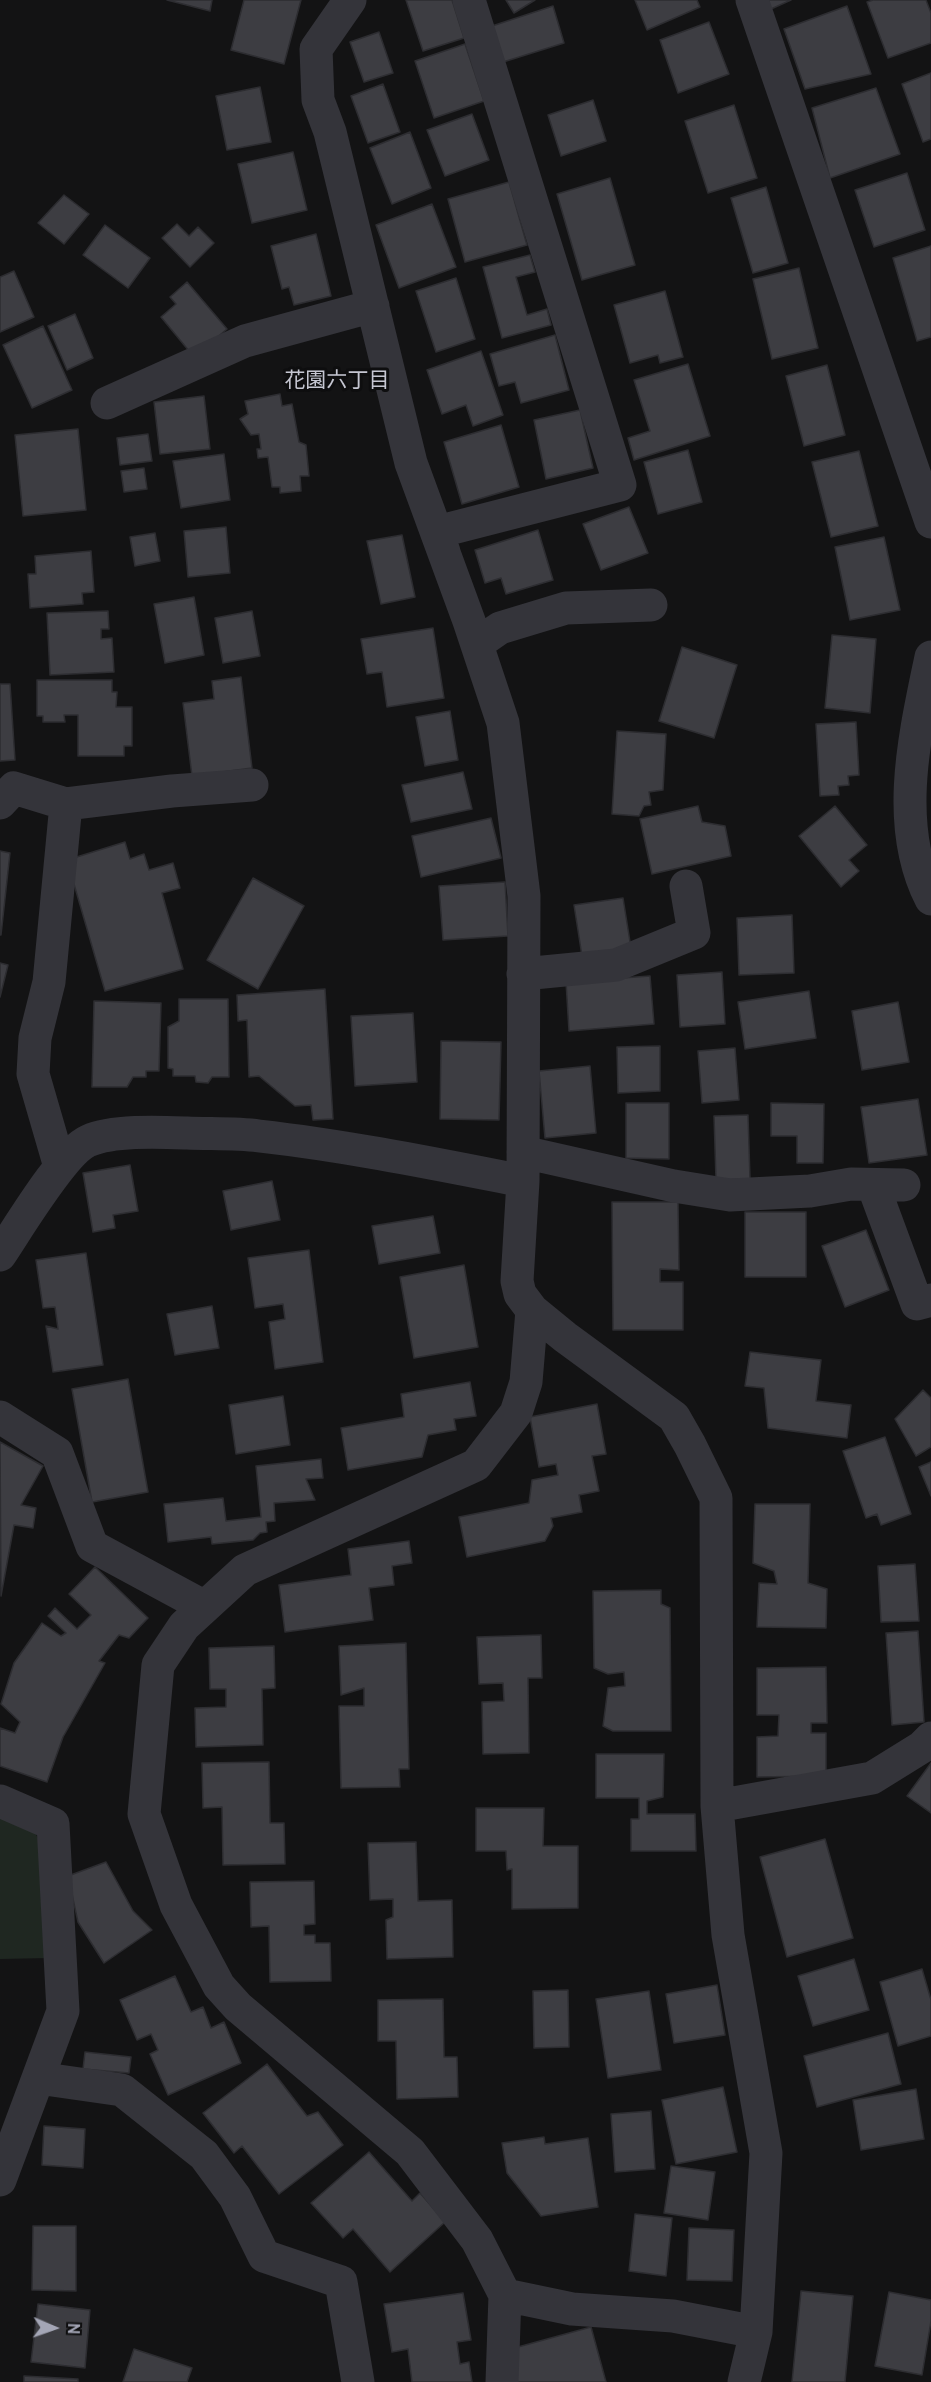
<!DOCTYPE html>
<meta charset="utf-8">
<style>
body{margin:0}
#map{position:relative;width:931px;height:2382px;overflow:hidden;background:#131314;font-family:Overpass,sans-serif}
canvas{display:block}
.north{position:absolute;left:24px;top:2298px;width:60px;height:60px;-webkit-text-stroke:4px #0e0e0f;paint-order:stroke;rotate:92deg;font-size:16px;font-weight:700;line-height:24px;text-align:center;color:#a4a6b6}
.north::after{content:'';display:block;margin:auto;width:21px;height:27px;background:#a4a6b6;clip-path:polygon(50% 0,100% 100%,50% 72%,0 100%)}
</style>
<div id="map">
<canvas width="931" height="2382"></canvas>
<div class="north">N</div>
</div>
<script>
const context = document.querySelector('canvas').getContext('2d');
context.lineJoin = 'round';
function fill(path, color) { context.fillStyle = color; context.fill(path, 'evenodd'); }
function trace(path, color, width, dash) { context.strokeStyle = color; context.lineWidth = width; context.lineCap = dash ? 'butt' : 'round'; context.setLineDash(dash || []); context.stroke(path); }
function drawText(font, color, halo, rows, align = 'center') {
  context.font = font + ' Overpass,"Noto Sans JP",sans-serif'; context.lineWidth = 6; context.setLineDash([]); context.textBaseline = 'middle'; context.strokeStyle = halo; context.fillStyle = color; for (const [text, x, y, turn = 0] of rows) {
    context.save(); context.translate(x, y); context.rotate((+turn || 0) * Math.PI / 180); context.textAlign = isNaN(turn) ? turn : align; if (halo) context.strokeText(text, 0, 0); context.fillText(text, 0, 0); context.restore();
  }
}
fill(new Path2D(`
 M0,1812l31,13 11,21 8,112 -50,1z`), '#1f2721');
const building = new Path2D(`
 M167,0h45l-2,11z
 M244,0h57l-17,64 -53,-14z
 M406,0h46l12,38 -41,13z
 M506,0h29l-21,13z
 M635,0h62l3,7 -53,23z
 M768,0h23l-20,9z
 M873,0h53l5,13v30l-43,15 -21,-56z
 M553,6l11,37 -64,20 -11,-36z
 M847,6l24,68 -66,15 -21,-60z
 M709,22l20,52 -51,19 -18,-53z
 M379,32l14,41 -29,9 -14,-40z
 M465,44l19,57 -50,17 -19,-57z
 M931,73v66l-8,3 -21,-58z
 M383,84l17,48 -32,11 -17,-47z
 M260,87l11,55 -44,8 -11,-54z
 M876,88l24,66 -70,24 -18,-70z
 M593,100l13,41 -45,15 -13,-41z
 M734,105l23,73 -49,15 -23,-72z
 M472,114l17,46 -44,16 -18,-46z
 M410,132l21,56 -39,16 -22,-56z
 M293,152l14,58 -55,13 -14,-59z
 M907,173l18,57 -51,17 -19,-57z
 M610,178l25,87 -53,15 -25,-86z
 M509,182l18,63 -62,17 -17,-63z
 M766,187l22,76 -35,10 -22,-75z
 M64,195l25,19 -25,30 -26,-21z
 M432,204l24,63 -57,21 -23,-63z
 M177,224l12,12 9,-9 16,16 -24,24 -28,-29z
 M105,225l45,33 -22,30 -45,-33z
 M316,234l15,62 -37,9 -5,-18 -7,2 -11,-43z
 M931,246v91l-14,4 -24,-83z
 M530,255l5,17 -19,5 11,38 20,-6 4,16 -49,13 -19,-71z
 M799,268l19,80 -46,11 -19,-80z
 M14,271l20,46 -34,15v-55z
 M456,278l19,61 -39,13 -20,-61z
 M187,282l40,47 -33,28 -33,-40 15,-13 -6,-7z
 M665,291l18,66 -23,6 -2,-8 -28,8 -16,-58z
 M75,314l18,44 -26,12 -19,-44z
 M43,326l29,64 -40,18 -29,-63z
 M555,335l14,55 -48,13 -6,-21 -16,4 -9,-32z
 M481,351l22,64 -30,11 -7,-21 -24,9 -15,-44z
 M688,364l22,72 -76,24 -6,-22 22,-7 -16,-51z
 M827,365l18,70 -41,11 -18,-70z
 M280,394l2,12 10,-2 7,38 7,3 3,31h-9l1,15 -21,2v-6h-8l-4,-30 -10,1 -1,-9h4l-2,-15 -8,1 -11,-16 8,-5 -3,-13z
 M204,396l6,53 -50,5 -6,-52z
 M580,410l13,58 -47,11 -12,-59z
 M501,425l18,62 -57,17 -18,-62z
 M78,429l8,81 -63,6 -8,-81z
 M148,434l4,27 -32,4 -3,-27z
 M688,450l14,52 -44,12 -14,-52z
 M859,451l19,75 -47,11 -19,-75z
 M224,454l6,46 -49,8 -8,-47z
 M144,468l3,21 -23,3 -3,-21z
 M629,507l19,46 -47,17 -18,-46z
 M226,527l4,46 -42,4 -4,-46z
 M538,530l15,50 -47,14 -5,-16 -16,5 -10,-33z
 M155,533l5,28 -25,5 -5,-29z
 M402,535l13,62 -34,7 -14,-63z
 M884,537l16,73 -50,10 -15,-73z
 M91,551l3,41 -12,1 1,11 -53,4 -2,-34h8l-1,-18z
 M194,597l10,58 -39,8 -11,-59z
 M108,611l1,18h-8v10l11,-1 2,34 -64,3 -3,-62z
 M252,611l8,45 -37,7 -8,-45z
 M433,628l11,70 -57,9 -5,-35 -15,2 -6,-35z
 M832,635l44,4 -6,74 -45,-5z
 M682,647l55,18 -23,73 -55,-17z
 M241,677l11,91 -60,8 -9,-73 31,-4 -2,-18z
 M37,680h75v12h5l-1,15h16v39h-8v10h-46v-41h-14l1,7h-22v-6h-6z
 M0,684h10l5,76 -15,1z
 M450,711l8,49 -33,6 -9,-49z
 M856,722l3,53 -11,1 1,9 -11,1 1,9 -19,1 -4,-72z
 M617,731l49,3 -3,56 -14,2 2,13 -7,1 -5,10 -27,-2z
 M463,772l9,37 -61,13 -9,-37z
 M698,806l4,16 23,4 6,30 -79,18 -12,-55z
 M835,806l32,39 -18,15 10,11 -18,16 -42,-51z
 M491,818l10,40 -80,19 -9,-41z
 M125,842l5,17 14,-5 5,16 24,-7 7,25 -18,5 21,76 -78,22 -38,-131z
 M0,851l10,2 -9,82h-1z
 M253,878l51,28 -46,83 -51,-29z
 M505,882l3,54 -65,4 -4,-54z
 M623,898l8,50 -49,8 -8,-51z
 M792,915l2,58 -55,2 -2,-57z
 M0,963l8,2 -8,32z
 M722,972l3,52 -45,3 -3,-52z
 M650,976l4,48 -85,7 -3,-49z
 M325,989l8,130 -20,1 -2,-15 -16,1 -36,-30 -10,1 -2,-57 -9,1 -1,-26z
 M809,991l7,47 -71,11 -7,-47z
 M179,999h49l1,78h-17l-4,6 -12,-1 -1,-6h-22v-7l-5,-1v-41l11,-6z
 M94,1001l67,2 -2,68h-13v6h-13l-6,10h-35z
 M898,1002l11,60 -47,8 -10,-59z
 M413,1013l4,69 -62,4 -4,-70z
 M441,1041l60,1 -2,78 -59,-1z
 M660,1046v45l-42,2 -1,-46z
 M735,1048l4,52 -37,3 -4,-52z
 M590,1066l6,67 -51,5 -6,-67z
 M918,1099l9,56 -58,8 -8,-56z
 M626,1103h43v56l-43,-1z
 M771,1103l53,1 -1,59h-26v-27h-26z
 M748,1115l2,64 -34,1 -2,-64z
 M130,1165l8,46 -25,4 2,13 -22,4 -10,-59z
 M272,1181l8,39 -49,10 -8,-39z
 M612,1202h66l1,68 -19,-1v13h23v48h-70z
 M745,1212h61v65h-61z
 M433,1216l7,37 -61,11 -7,-38z
 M866,1230l23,60 -44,17 -23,-61z
 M309,1250l14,112 -48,7 -6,-47 16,-3 -2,-15 -28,4 -7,-50z
 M86,1253l17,112 -50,7 -7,-46 12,3 -3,-22 -12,1 -7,-48z
 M464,1265l14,82 -64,11 -14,-81z
 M212,1306l7,42 -44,7 -8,-41z
 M750,1352l71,8 -5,41 35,4 -4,33 -79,-10 -4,-40 -19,-2z
 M128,1379l20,113 -56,10 -20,-113z
 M470,1382l6,34 -22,3 2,11 -28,5 -6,22 -74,13 -7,-42 63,-11 -3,-23z
 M923,1390l8,8v49l-15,9 -21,-37z
 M283,1396l7,49 -54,9 -7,-49z
 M597,1404l9,50 -14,2 7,35 -20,4 3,17 -31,6 2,8 -8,15 -78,16 -8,-40 70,-14 3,-23 26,-5 -2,-11 -17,3 -9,-50z
 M885,1437l26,77 -30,11 -4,-11 -11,4 -23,-67z
 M0,1442l43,24 -22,39 15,3 -3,20 -19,-3 -13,71z
 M321,1459l2,19 -17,1 9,21 -41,3 1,18 -9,1 1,10 -7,1 -7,7 -41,4 -1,-7 -43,5 -4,-38 59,-6 3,23 35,-4 -5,-51z
 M931,1462v34l-12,-29z
 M755,1504h55l-2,79 19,6 -1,39 -69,-1 2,-44 18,1 -3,-13 -21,-8z
 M409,1541l3,22 -20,3 2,19 -25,3 4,32 -88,12 -6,-47 72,-10 -3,-26z
 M915,1564l4,57 -38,1 -3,-56z
 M95,1567l53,51 -19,20 -10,-3 -20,26 6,2 -42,74 -16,45 -47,-16v-38l15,5 5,-11 -19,-18 13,-41 28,-40 19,13 5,-3 -18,-17 7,-8 22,21 14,-14 -22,-21z
 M661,1590v14l9,4 1,123h-58l-10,-5 5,-38 17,-2 -1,-14 -16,2 -14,-6 -1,-77z
 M918,1631l6,91 -32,3 -6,-92z
 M541,1635l1,43h-14l1,75 -46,1 -1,-52 22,-1 -1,-18 -24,1 -2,-47z
 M406,1643l3,126h-10l1,18 -59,1 -2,-82h25v-18l-23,7 -2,-49z
 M274,1646l1,42 -13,1 1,56 -67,2 -1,-39 31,-1v-18h-16l-1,-41z
 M826,1667l1,56h-16v10h15v43l-69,1v-40l21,-1 1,-21h-22v-47z
 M596,1754h68l-1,43 -16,4v13h48l1,37h-65v-32h8v-21h-43z
 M269,1762l1,61h14l1,41 -62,1 -1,-58 -19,1 -1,-45z
 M931,1763v50l-24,-17z
 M476,1808h68l-1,38h35v62l-66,1v-40l-5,1 -1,-19h-30z
 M825,1839l28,99 -66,19 -27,-100z
 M416,1842l2,59 34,-1 1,57 -66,2 -1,-39 7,-3v-18l-23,1 -2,-57z
 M106,1862l27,49 19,19 -48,33 -26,-41 -10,-46z
 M314,1881l1,43 -11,1v10h11v8h15l1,38 -61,1 -1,-56 -18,1 -1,-45z
 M854,1959l15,51 -56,16 -15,-50z
 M922,1969l9,31v36l-33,10 -18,-64z
 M175,1976l16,36 12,-5 8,21 13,-6 17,41 -73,32 -18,-41 8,-4 -7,-16 -14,6 -17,-40z
 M717,1985l8,50 -51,8 -8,-49z
 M568,1990l1,57 -35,1 -1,-57z
 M649,1991l12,79 -53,8 -12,-79z
 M443,1999l1,58h13l1,40 -61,2 -1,-58h-18v-41z
 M888,2033l13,51 -84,23 -13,-51z
 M85,2052l46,5 -2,16 -46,-4z
 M267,2064l40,52 11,-4 25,33 -64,49 -37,-48 -8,7 -31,-40z
 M723,2087l14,65 -61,12 -14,-64z
 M916,2089l8,50 -63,11 -8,-50z
 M651,2111l4,58 -40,3 -4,-58z
 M44,2126l41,3 -2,39 -41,-3z
 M544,2137l1,7 43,-6 10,69 -57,9 -34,-43 -5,-30z
 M369,2152l43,49 8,-8 25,29 -55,50 -37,-43 -10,9 -32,-35z
 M671,2166l44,6 -7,48 -44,-7z
 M635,2214l37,4 -6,58 -37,-5z
 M33,2226h43v65l-44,-1z
 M689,2228l45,2 -2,51 -45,-1z
 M801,2291l52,5 -8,86h-53z
 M889,2292l42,8v21l-9,54 -47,-9z
 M463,2293l8,47 -14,2 3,22 9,-2 3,20h-60l-4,-33 -16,3 -8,-48z
 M38,2304l52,6 -5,58 -54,-6z
 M591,2327l15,55h-90l-9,-32z
 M134,2349l58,19 -5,14h-64z
 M24,2376l54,3v3h-54z`);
fill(building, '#3d3d42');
trace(building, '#2d2d31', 1.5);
trace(new Path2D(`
 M350,0l-34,49 2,51 12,32 81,331 58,158 34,102 21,173 -1,285 -6,100 3,13 12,16 33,27 109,80 16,28 26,53 1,308 11,129 38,218 -10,179 -12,50
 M752,0l179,522
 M107,403l138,-62 128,-35
 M444,552l-7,-20 183,-47 -151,-485
 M477,644l23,-16 66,-20 85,-3
 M931,657c-16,77 -38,168 0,242
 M0,803l14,-15 52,16
 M523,974l93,-9 78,-32 -8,-47
 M523,1152l151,34 56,9 80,-4 41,-7 53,1
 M60,1167l-27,-93 2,-36 14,-56 17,-178 106,-13 80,-6
 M873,1185l44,119 14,-4
 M0,1255c17,-25 63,-103 88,-114 25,-11 71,-9 99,-8 24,1 49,0 72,3 89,10 177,28 264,45
 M532,1310l-6,72 -10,31 -40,52 -231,105 -61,56 -26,39 -14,149 32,91 43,81 19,21 172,145 67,88 28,55 67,14 101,7 83,16
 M0,1417l57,36 35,93 113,61
 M0,1801l53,23 10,187 -63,169
 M717,1806l155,-28 50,-31 9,-9
 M38,2078l84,12 82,65 31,42 29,59 77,26 17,100
 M502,2382l3,-87`), '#34343a', 33);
drawText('21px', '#c5c6d1', '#0e0e0f', [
 ["花園六丁目",337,383]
]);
</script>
